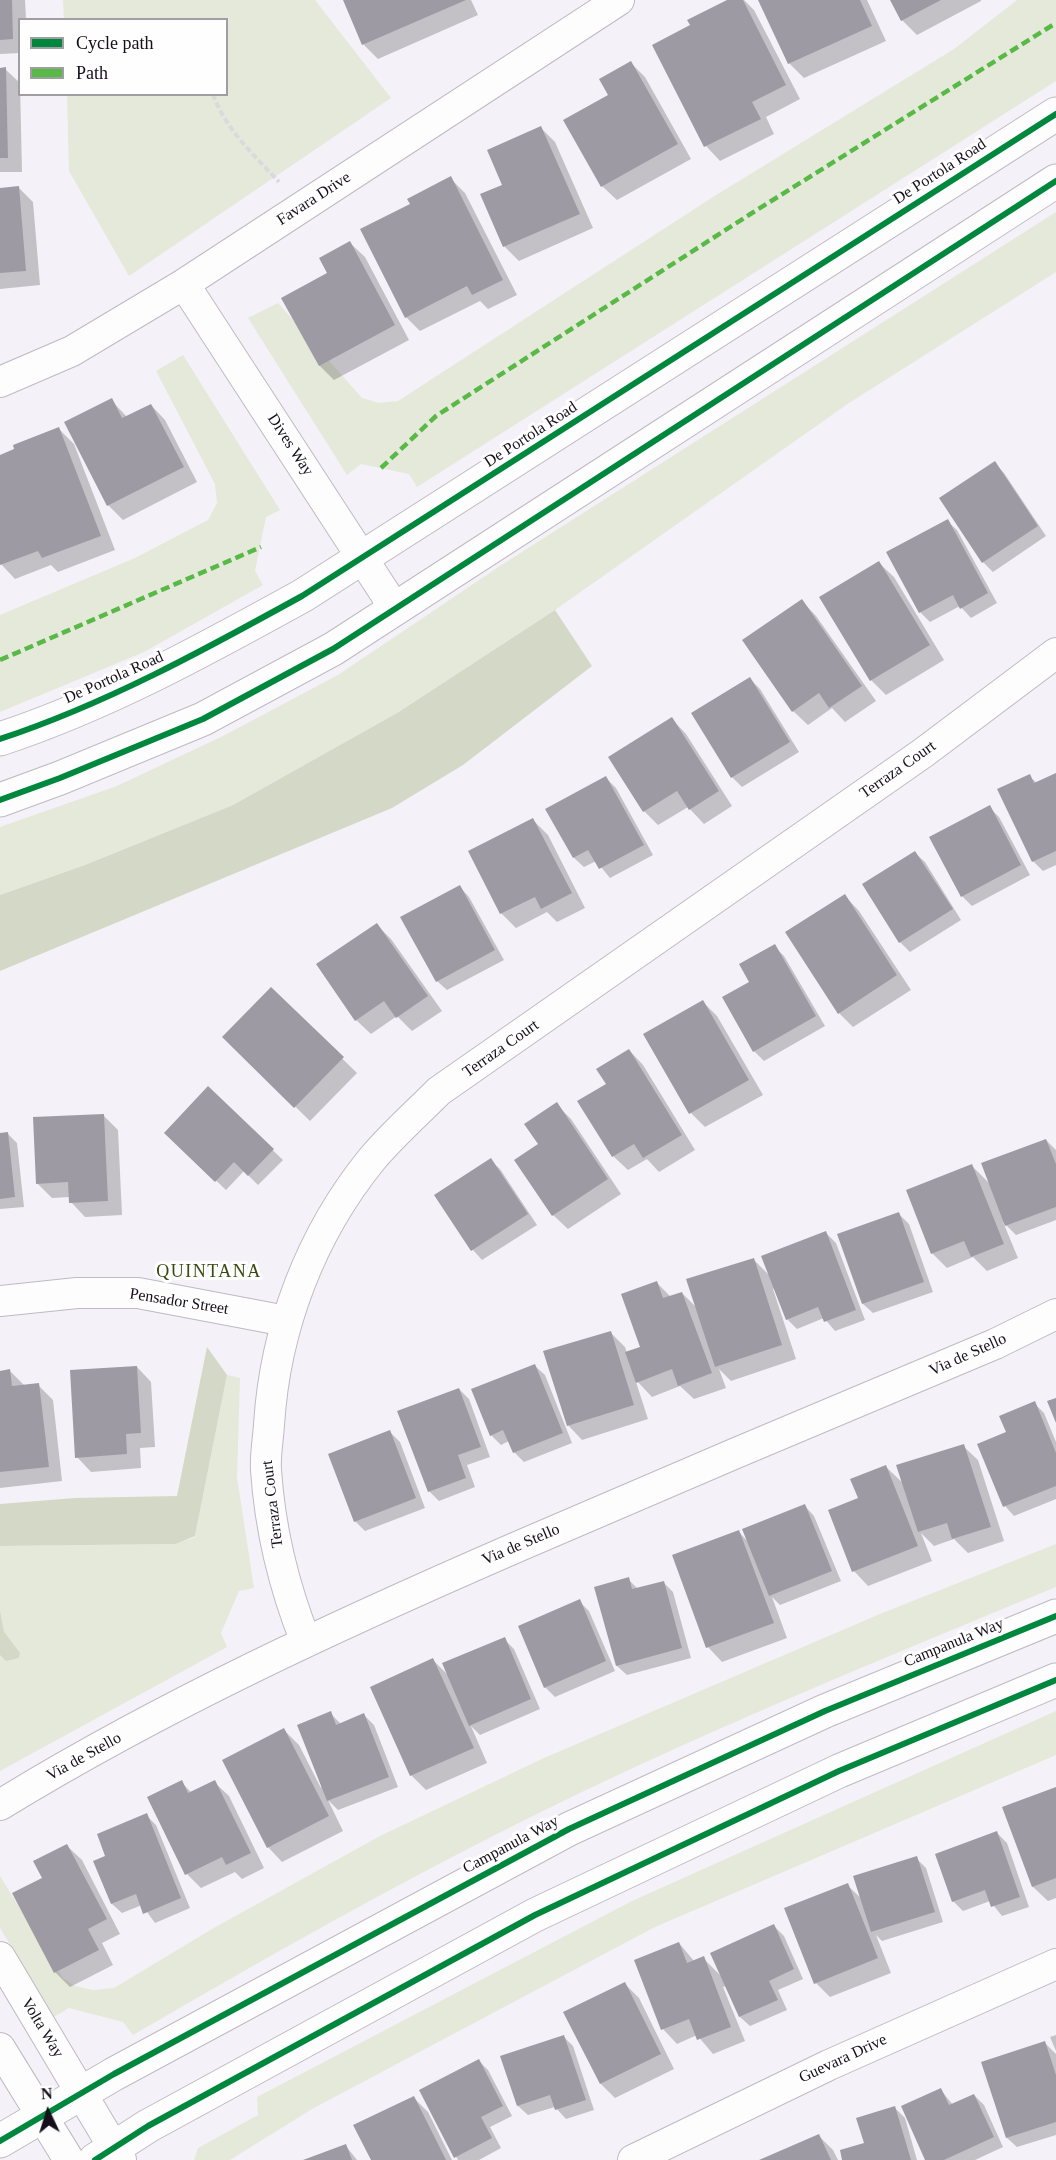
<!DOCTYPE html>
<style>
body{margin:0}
#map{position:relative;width:1056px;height:2160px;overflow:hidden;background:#f4f1f8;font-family:"Times New Roman",serif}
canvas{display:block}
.legend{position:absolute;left:18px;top:18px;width:210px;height:78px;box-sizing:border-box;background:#fefefe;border:2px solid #a09ea3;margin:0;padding:8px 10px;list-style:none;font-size:18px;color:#140f1a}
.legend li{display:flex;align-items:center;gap:12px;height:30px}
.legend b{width:30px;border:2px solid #a09ea3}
.north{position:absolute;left:18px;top:2082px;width:60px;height:60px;-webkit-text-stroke:4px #fefefe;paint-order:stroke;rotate:356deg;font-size:16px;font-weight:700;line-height:24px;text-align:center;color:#140f1a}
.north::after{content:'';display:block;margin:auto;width:21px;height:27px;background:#140f1a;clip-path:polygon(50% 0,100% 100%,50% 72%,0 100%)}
</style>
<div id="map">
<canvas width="1056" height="2160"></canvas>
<ul class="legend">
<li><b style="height:8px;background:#00873e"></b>Cycle path</li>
<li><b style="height:8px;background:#58b947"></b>Path</li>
</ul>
<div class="north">N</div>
</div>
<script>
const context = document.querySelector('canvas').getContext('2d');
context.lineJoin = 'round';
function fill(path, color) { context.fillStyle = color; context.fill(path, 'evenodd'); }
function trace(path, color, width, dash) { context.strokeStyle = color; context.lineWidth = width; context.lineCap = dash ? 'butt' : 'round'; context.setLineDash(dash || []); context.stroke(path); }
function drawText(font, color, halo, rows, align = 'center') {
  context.font = font + ' "Times New Roman",serif'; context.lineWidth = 6; context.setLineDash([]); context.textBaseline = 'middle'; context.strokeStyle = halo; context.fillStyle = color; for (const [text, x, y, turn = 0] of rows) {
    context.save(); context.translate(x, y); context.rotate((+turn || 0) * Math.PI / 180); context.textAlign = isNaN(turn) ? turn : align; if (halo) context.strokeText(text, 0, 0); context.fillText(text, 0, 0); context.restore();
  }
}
fill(new Path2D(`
 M63,0h252l76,98 -262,178 -60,-105 -2,-76 159,-1v-74l-162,-1z
 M1017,0h39v81l-639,406 -8,-13 -48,-10 -14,11 -99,-157 30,-15 84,95 17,5 19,-2 315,-204 241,-148z
 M1056,212v60l-207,131 -294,207 -158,103 -164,92 -148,60 -85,30v-68l117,-41 106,-50 115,-61 162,-109z
 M183,355l97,155 -14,7 -11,54 8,14 -119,67 -144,60v-97l135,-57 73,-38 9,-17 -2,-19 -59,-113z
 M227,1375l13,3 -3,99 17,111 -15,3 -18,42 6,14 -227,124v-225l176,-2 19,-7z
 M1056,1544v43c-172,71 -344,141 -511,223 -141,69 -276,146 -412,225l-10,-13 -54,-14 -15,9 -54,-89v-52l63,102 12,8 18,4 21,-2 98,-59 168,-93 164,-78 336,-144z
 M1056,1711v44l-401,172 -343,182 -82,51h-36l4,-12 60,-33 -1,-18 375,-196z`), '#e5e9da');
fill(new Path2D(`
 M555,610l37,56 -129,99 -71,43 -392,163v-76l85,-30 148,-60 164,-92z
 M207,1347l20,28 -32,161 -19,8 -176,2v-42l75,-6 102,-2z
 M0,1611l4,21 16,21 -1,5 -13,3 -6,-6z`), '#d3d9c6');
fill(new Path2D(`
 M0,0h25l1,20h-6v33l-20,1z
 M345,0h126l7,15 -100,44 -14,-14z
 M730,0h14l10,10 46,89 -34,18 8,17 -54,27 -14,-15 -52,-100 38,-20z
 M760,0h107l19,41 -82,37 -15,-15z
 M891,0h90v1l-64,34 -15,-15z
 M631,63l14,14 46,82 -74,41 -15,-14 8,-91z
 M0,69h5l15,14 2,89h-22z
 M541,128l14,14 38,86 -74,33 -15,-15v-60z
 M450,178l15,15 52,102 -29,14 -8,-8 -60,30 -14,-14 6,-112z
 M18,187l15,15 7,83 -40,4v-100z
 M350,243l15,14 44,83 -75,40 -14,-14 -37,-68 46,-24z
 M111,400l16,17 24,-12 14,15 32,62 -74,38 -15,-15 -42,-82z
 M59,429l15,15 41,106 -57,22 -7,-7 -36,14 -15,-16v-107z
 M994,463l10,10 42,63 -53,36 -10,-10z
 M947,521l10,9 40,73 -26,15 -11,-12 -30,16 -10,-10z
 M879,563l15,14 50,83 -58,35 -15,-15 -50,-83z
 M802,601l14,15 60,85 -31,21 -13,-14 -24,17 -15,-14z
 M750,679l10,10 39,63 -57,35 -10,-10z
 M672,719l14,15 46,72 -28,18 -16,-17 -30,18 -14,-14z
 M1056,775v90l-13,6 -10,-10 -4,-85 8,7z
 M606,778l10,10 37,67 -43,23 -14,-17 -12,6 -10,-9z
 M989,807l10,10 31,58 -58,31 -10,-10z
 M533,820l15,15 37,73 -28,14 -10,-10 -31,16 -15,-15z
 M915,853l10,9 36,58 -51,32 -10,-10 -36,-58z
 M460,887l9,10 35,63 -57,30 -10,-9z
 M845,896l14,15 52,79 -58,37 -14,-14z
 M376,924l15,15 51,72 -30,20 -15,-15 -26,18 -15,-14z
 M774,946l10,10 41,70 -61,35 -10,-10 -3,-68z
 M271,989l86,84 -47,48 -86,-84z
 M703,1002l14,14 46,79 -58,32 -14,-14z
 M629,1050l14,15 52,85 -36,22 -12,-13 -19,11 -15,-14 -5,-71z
 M208,1088l75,72 -25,25 -14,-14 -18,19 -60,-57z
 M556,1104l15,15 50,75 -53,35 -15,-14 -13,-70z
 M103,1115l15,15 4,85 -37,2 -14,-15 -1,-5 -18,1 -15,-15z
 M7,1133l10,10 7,64 -24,2v-75z
 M1046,1140l10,10v70l-40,15 -13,-13 15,36 -31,13 -14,-14 -26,11 -15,-15 40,-87 19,19z
 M490,1160l10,9 37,56 -55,35 -9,-10 -37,-54z
 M899,1214l10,10 24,68 -60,21 -10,-9 -24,-69z
 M826,1233l10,10 29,77 -30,11 -11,-13 -27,11 -10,-10 -12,-31 -2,1 23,70 -65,22 -12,-12 7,19 -32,11 -14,-13 -28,11 -17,-18 13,40 -66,21 -14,-15 42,-93 15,15 2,6 15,-6 15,-64 14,14 11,-4 16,16 55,-50 18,18z
 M535,1366l10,9 27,68 -48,19 -10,-10 -5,-11 -8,4 -10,-10z
 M137,1367l14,15 4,65 -15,1 1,20 -50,4 -14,-15z
 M10,1371l14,14h14l15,15 9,81 -62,7v-116z
 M459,1389l10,10 21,58 -23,8 8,22 -36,14 -10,-10z
 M1034,1403l10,10 12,29v57l-42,17 -9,-10 3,-73z
 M390,1432l10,10 25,66 -60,23 -10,-10z
 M963,1446l15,14 26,81 -36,12 -14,-14 -20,7 -13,-13 11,28 -64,25 -14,-15 6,-72 26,-32 19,18z
 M805,1506l9,10 27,65 -61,24 -8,-8 15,41 -65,24 -14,-15 31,-115 10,11z
 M628,1579l10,10 25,-7 10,10 18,66 -64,17 -10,-9z
 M579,1601l10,10 26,60 -60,26 -10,-10z
 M504,1639l10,10 26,60 -60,26 -9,-9 16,37 -61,27 -15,-15 22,-115 16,16z
 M330,1713l11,11 23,-9 10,10 24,62 -60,23 -10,-10 15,31 -61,31 -14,-15 16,-117 15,15 22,43z
 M181,1782l11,11 22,-11 15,14 35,72 -22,11 -7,-7 -34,16 -14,-14z
 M1056,1788v110l-8,3 -15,-14 -29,-79z
 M146,1815l10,10 34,83 -35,15 -13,-18 -20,8 -10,-9 -5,-47z
 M997,1833l10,10 22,64 -27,9 -12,-15 -27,10 -10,-10z
 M67,1846l15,14 38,74 -18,9 11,22 -43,22 -15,-15 -11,-93z
 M916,1858l10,10 17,54 -61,19 -6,-6 15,38 -61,24 -14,-14 31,-98 15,14z
 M774,1926l10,10 19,43 -25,11 9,20 -37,16 -10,-9 -14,-31 -3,1 22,54 -32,13 -16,-19 -20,9 -14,-15 16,-86 15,18 9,-3 18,18z
 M625,1984l14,14 35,71 -59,29 -14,-14z
 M1056,2035v16l-6,-14z
 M564,2037l9,9 21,64 -28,9 -11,-12 -27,8 -10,-9 -16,-49z
 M1045,2043l11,11v81l-39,12 -10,-9z
 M479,2061l9,9 24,46 -22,11 11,21 -22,12h-21l-37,-70z
 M941,2090l12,15 21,-10 10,10 19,42 -28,13h-48z
 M414,2098l14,14 24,48h-80z
 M895,2108l10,10 12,42h-73l22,-16z
 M819,2136l14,14 5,10h-75z
 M346,2146l11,14h-50z`), '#0003');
fill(new Path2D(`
 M0,0h12l1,39 -13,1z
 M343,0h123l-104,45z
 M727,0h16l43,85 -34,17 9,17 -57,28 -52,-102 38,-20 -3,-5z
 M758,0h102l12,26 -84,38z
 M890,0h51l-40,21z
 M631,61l47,83 -77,43 -38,-67 45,-25 -9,-16z
 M6,67l2,91h-8v-90z
 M541,126l39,88 -77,33 -23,-53 22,-9 -15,-35z
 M451,176l52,104 -31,15 -5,-9 -62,32 -45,-89 50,-25 -3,-5z
 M19,186l7,85 -26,2v-85z
 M350,241l45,84 -76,41 -38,-68 46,-25 -8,-15z
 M112,398l10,20 29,-14 33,63 -77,39 -43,-84z
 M59,427l42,109 -59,22 -4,-7 -38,14v-110l14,-6 -1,-4z
 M995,461l43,65 -56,37 -43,-65z
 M948,519l40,74 -28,16 -7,-14 -34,18 -33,-61z
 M879,561l51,84 -60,36 -51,-84z
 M802,599l60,87 -33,22 -10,-15 -27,19 -50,-72z
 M750,677l40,65 -59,36 -40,-65z
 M672,717l47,74 -30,19 -12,-19 -34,21 -35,-55z
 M1056,773v78l-24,11 -35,-73 33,-15 4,9z
 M606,776l38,69 -45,24 -11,-19 -15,8 -28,-49z
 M990,805l31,60 -60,32 -32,-60z
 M533,818l39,75 -31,16 -6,-12 -35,17 -32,-63z
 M915,851l38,58 -54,34 -37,-59z
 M460,885l35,65 -59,32 -36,-65z
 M845,894l52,81 -59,39 -53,-82z
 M377,923l51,73 -32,22 -12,-17 -29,20 -39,-57z
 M775,944l41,72 -63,36 -31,-55 27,-15 -10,-18z
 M271,987l73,70 -50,51 -72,-71z
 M703,1000l46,80 -60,34 -46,-80z
 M629,1049l53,86 -39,23 -9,-14 -22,13 -35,-56 29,-17 -10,-15z
 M208,1086l66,63 -26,27 -14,-14 -19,20 -51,-49z
 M557,1102l51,77 -56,37 -38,-56 24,-16 -14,-20z
 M104,1114l4,87 -39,2 -1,-21 -32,2 -3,-67z
 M8,1132l7,65 -15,2v-66z
 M1046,1139l10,25v43l-51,19 -24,-63z
 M491,1158l37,56 -57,37 -37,-56z
 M972,1164l32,80 -33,13 -7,-16 -33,13 -25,-64z
 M899,1212l25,70 -62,22 -25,-70z
 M826,1231l30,79 -32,12 -6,-15 -32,13 -25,-64z
 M754,1258l28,87 -67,22 -29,-88z
 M657,1281l6,17 19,-6 30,81 -34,13 -6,-17 -36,14 -11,-31 15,-5 -19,-53z
 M611,1331l23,74 -67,21 -24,-75z
 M535,1364l28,69 -50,20 -10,-23 -13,6 -19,-47z
 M137,1366l4,67 -15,1 1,20 -52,4 -5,-88z
 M10,1369l2,17 27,-3 10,84 -49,5v-101z
 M459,1388l22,59 -23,8 8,23 -38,14 -31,-81z
 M1056,1398v25l-9,-22z
 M1035,1401l21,52v33l-53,21 -26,-63 29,-12 -7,-16z
 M390,1430l26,68 -62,24 -26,-68z
 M964,1444l27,83 -39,12 -5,-16 -29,9 -22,-67z
 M886,1465l32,81 -66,26 -24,-62 30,-12 -8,-19z
 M805,1504l27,67 -63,25 -27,-67z
 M739,1530l35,93 -68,25 -34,-93z
 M629,1577l3,12 32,-8 18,67 -66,18 -22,-79z
 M580,1599l26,62 -62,27 -26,-62z
 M505,1637l26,62 -62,27 -27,-63z
 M433,1658l41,90 -64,28 -40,-89z
 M331,1711l5,14 28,-12 25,64 -62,24 -30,-76z
 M284,1728l45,88 -62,32 -45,-88z
 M182,1780l6,13 27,-13 36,73 -25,12 -4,-8 -37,18 -38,-78z
 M1056,1787v91l-24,9 -30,-80z
 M147,1813l34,85 -38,16 -7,-20 -25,10 -18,-43 12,-5 -8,-22z
 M997,1831l23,66 -29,10 -6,-17 -33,12 -17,-48z
 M67,1844l40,75 -19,10 11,21 -45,23 -42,-80 30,-15 -9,-17z
 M917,1856l18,56 -64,20 -18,-56z
 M848,1883l30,75 -64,26 -30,-76z
 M774,1924l20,45 -25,12 9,19 -39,17 -29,-64z
 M679,1942l8,21 17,-7 27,71 -34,13 -8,-21 -28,11 -27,-70z
 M625,1982l36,72 -61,30 -37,-72z
 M564,2035l22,65 -31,10 -5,-15 -33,11 -17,-50z
 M1045,2041l11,34v47l-50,16 -25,-76z
 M479,2059l24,47 -22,11 11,21 -38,20 -35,-68z
 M941,2088l8,17 25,-11 20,43 -50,23h-19l-24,-54z
 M414,2096l32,64h-75l-18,-35z
 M895,2106l16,54h-69l-2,-10 24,-7 -8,-25z
 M819,2134l12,26h-72z
 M346,2144l6,16h-49z`), '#9e9aa3');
const minor = new Path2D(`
 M184,284l210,323
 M0,382l72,-31 112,-67 435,-284
 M0,1301l77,-8h61l148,28
 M306,1642c-22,-55 -36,-113 -40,-172 -1,-15 2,-30 3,-45 6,-97 42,-191 103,-266 20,-24 45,-46 67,-68l484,-338 133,-100
 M0,1805c165,-101 340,-181 517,-258 159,-69 318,-136 478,-203l61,-30
 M0,1957l121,203
 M0,2048l69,112
 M633,2160l196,-95 227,-101`);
const tertiary = new Path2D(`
 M0,2141l114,-67 455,-245 256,-118 231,-95
 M95,2160l53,-34 387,-211 304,-144 217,-91`);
const secondary = new Path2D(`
 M0,739c106,-35 204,-89 302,-143l754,-482
 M0,800l60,-22 143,-59 130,-70 723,-468`);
trace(minor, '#bebac3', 32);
trace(tertiary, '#bebac3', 35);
trace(secondary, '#bebac3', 35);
trace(new Path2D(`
 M213,94c12,35 42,62 66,88`), '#dadadc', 4, [6, 3]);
trace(minor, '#fdfdfe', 30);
trace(tertiary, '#fdfdfe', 33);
trace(secondary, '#fdfdfe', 33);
trace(new Path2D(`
 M381,468l55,-52 316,-203 304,-190
 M0,660l261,-113`), '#58b947', 4.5, [9, 4.5]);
trace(new Path2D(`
 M0,739c106,-35 204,-89 302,-143l754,-482
 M0,800l60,-22 143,-59 130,-70 723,-468
 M0,2141l114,-67 455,-245 256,-118 231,-95
 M95,2160l53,-34 387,-211 304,-144 217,-91`), '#00873e', 6);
drawText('16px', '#140f1a', '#fefefe', [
 ["De Portola Road",940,172,-33],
 ["Favara Drive",314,199,-33],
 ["De Portola Road",531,435,-33],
 ["Dives Way",290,445,57],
 ["De Portola Road",114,678,-24],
 ["Terraza Court",898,770,-35],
 ["Terraza Court",501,1049,-35],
 ["Pensador Street",179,1302,9],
 ["Via de Stello",968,1355,-24],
 ["Terraza Court",273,1504,-97],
 ["Via de Stello",521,1545,-23],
 ["Campanula Way",954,1643,-22],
 ["Via de Stello",84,1757,-29],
 ["Campanula Way",511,1845,-28],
 ["Volta Way",42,2028,59],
 ["Guevara Drive",843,2059,-25]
]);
context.letterSpacing = '1.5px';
drawText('18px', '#3b4911', '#fefefe', [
 ["QUINTANA",209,1272]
]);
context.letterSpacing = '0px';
</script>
